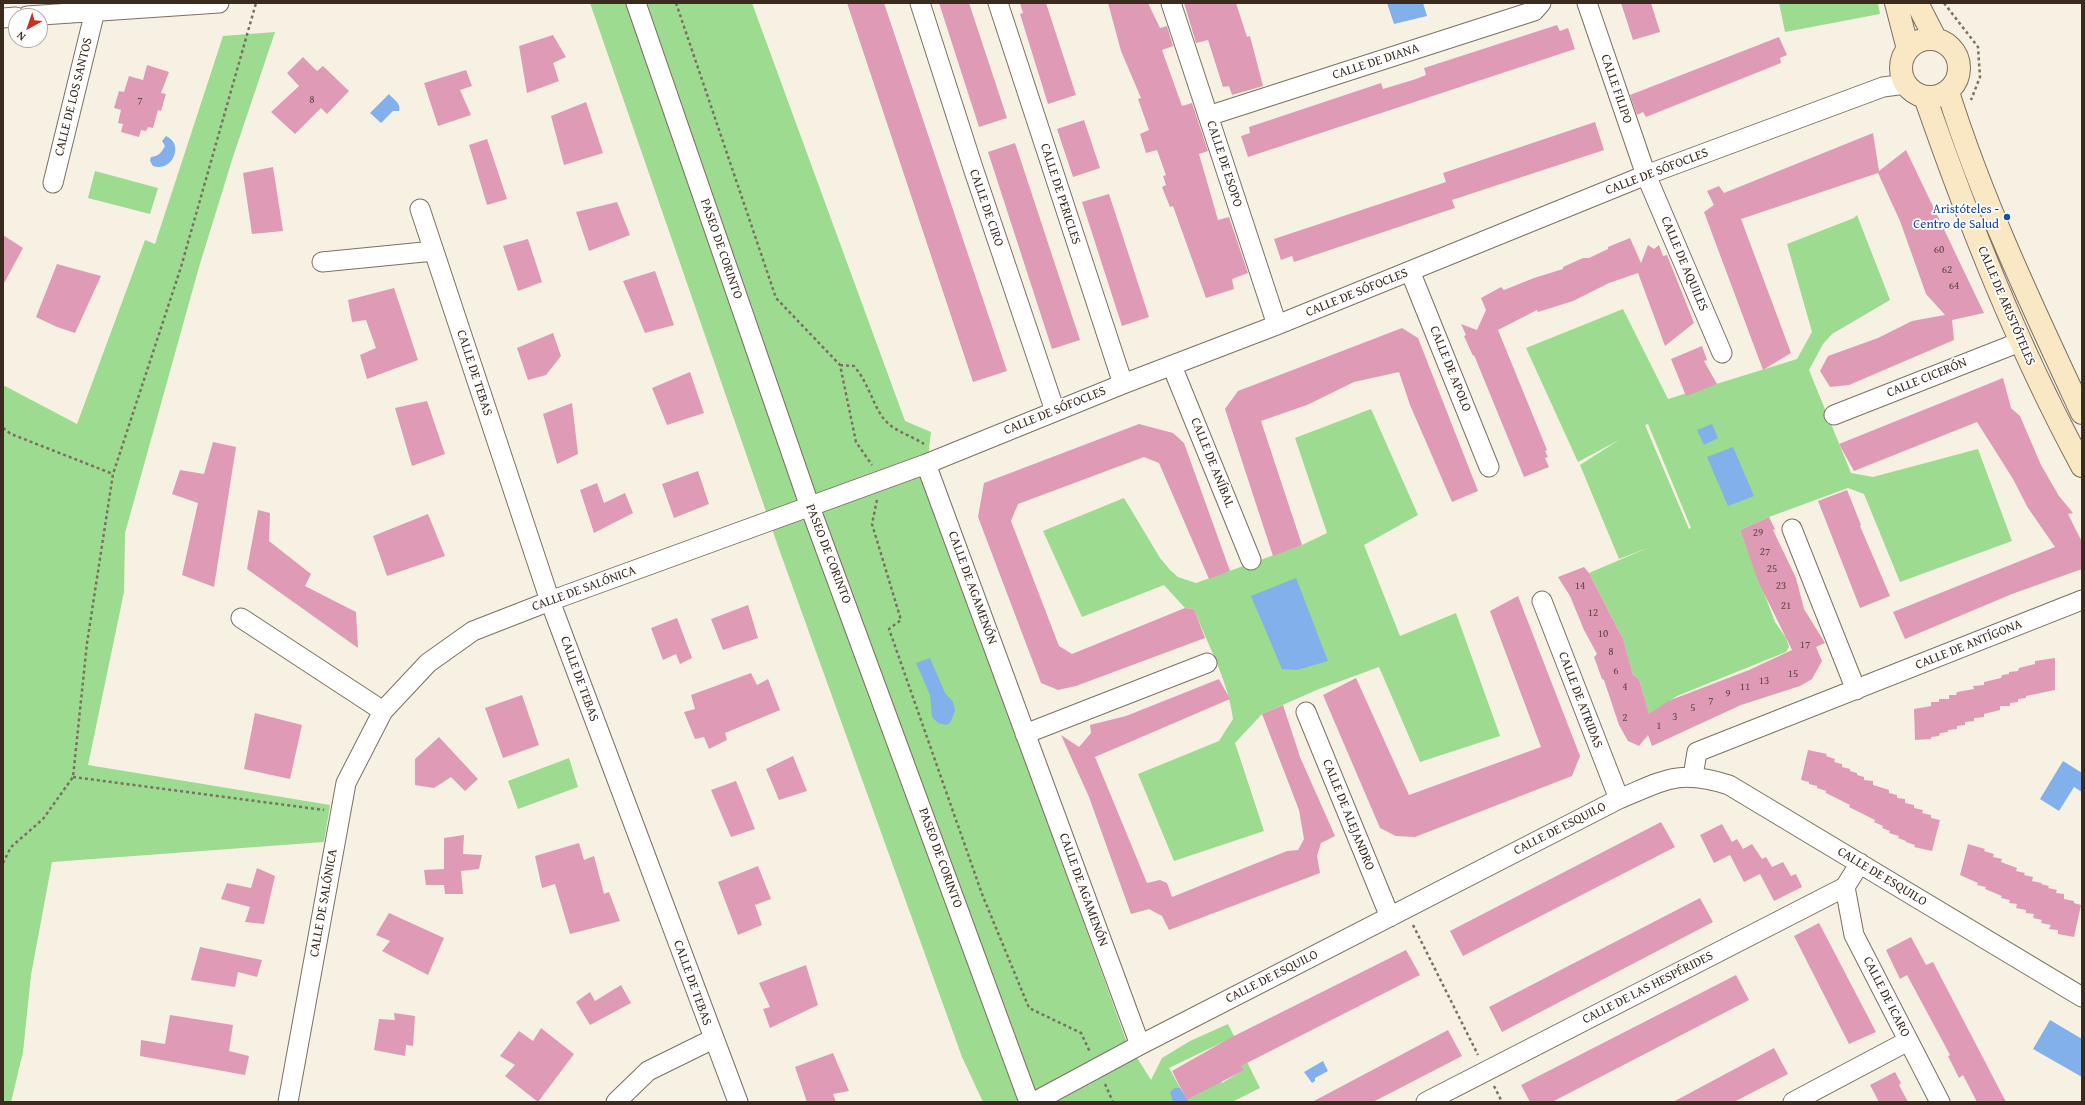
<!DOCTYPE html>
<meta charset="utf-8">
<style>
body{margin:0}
#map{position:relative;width:2085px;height:1105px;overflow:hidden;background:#f6f1e2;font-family:"Gentium Book Plus",serif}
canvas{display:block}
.frame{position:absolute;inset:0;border:4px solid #3b2a1e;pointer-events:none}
.north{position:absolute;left:8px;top:8px;width:40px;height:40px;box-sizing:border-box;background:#fff;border:1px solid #b1aaa5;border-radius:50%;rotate:220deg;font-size:11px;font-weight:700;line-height:16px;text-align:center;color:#3b2a1e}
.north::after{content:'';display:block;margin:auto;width:14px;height:18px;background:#c8321e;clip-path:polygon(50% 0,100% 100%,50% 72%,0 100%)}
</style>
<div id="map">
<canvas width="2085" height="1105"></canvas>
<div class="frame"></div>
<div class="north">N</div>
</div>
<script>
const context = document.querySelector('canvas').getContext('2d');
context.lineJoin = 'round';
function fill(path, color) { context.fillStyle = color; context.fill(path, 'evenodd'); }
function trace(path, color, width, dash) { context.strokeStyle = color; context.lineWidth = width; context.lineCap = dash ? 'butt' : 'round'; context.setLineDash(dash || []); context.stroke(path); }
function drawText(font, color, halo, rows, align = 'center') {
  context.font = font + ' "Gentium Book Plus",serif'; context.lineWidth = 3.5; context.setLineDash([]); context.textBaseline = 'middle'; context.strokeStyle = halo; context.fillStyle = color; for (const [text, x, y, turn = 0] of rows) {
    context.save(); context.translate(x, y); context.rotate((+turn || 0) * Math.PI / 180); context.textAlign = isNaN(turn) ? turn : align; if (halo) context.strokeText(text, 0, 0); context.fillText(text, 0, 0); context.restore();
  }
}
fill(new Path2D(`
 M590,3h162l153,418 26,11 -6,50 201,558 25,40 11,-22 28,-17 38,-17 32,64 -28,14h-249l-21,-45 -183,-508zM1227,1040l16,30 -21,13 -6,-11 -15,6 5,12 -19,10 -18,-32z
 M1779,3h99l2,11 -95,18z
 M275,32l-43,128 -33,107 -74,266 -1,59 -36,173 242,40 -6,37 -272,20 -21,113 -8,77 -12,50h-8v-717l74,39 68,-184 10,4 68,-208z
 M95,171l63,17 -8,26 -62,-16z
 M1857,215l33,85 -58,34 -9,10 -14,26 42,103 22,4 105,-28 34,92 -112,41 -36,-88 -16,-6 -79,29 -29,13 35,92 11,16 3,9 -3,5 -109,44 -23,15 5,9 -7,5 -13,-46 -6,-4 -11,-38 -33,-64 61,-26 -31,12 -39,-94 39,-25 -41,22 -52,-114 97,-39 45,90 129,-40 15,-27 -25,-88 67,-26zM1648,424l43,104 -2,1 -44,-104z
 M1371,409l47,106 -54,30 36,91 56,-23 44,123 -80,26 -41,-95 -60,22 -57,25 -27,29 29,88 -90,30 -36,-87 81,-33 14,-22c-5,-39 -25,-73 -39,-110l-9,-1 -21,-23 -82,32 -39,-86 81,-33 36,60 10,12 8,7 18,6 106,-38 25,-12 -32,-95z
 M569,758l9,29 -60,22 -10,-28z`), '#9cdb90');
fill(new Path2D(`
 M1387,3h36l4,13 -33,8z
 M389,94c4,5 13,10 10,17h-6l-12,12 -11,-10z
 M166,136c19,8 6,37 -13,30l-3,-5 1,-4c8,-1 10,-4 14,-11l-3,-5z
 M1712,424l6,14 -14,7 -7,-15z
 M1733,447l21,49 -26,10 -21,-49z
 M1296,578l32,83 -31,9 -15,-1 -31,-73z
 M930,658l15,35 8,9 2,9 -5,12 -4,2 -8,-2 -6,-6 -2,-22 -14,-32z
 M2063,761l19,12v19l-8,-5 -15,24 -19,-12z
 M2050,1020l32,19v38l-49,-28z
 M1323,1061l5,10 -13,7v3l-3,2 -8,-11z
 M1175,1088h5l9,14h-16l-3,-10z`), '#81b0eb');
fill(new Path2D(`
 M847,3h37l123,368 -34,11z
 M939,3h30l38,115 -28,9z
 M1020,3h26l30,92 -28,9 -28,-90 3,-1z
 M1108,3h40l12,25 7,-2 6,20 -11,4 20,56 10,-3 16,48 -9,3 19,66 11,-3 19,56 -16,6 2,10 -28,9 -33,-92 -3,1 -8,-20 4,-2 -3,-9 3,-1 -9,-25 -11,3 -6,-19 9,-4 -11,-31 3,-1 -20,-47z
 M1184,3h52l11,34 3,-1 13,50 -31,9 -3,-9 -6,1 -15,-47 -12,3z
 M1621,3h30l9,29 -27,8z
 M1557,25l3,6 8,-3 7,21 -327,108 -7,-21 9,-3 -1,-6 132,-44 2,6 33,-10 10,-4 -2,-7z
 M553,35l13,22 -13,6 6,18 -32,12 -8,-47z
 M1779,37l8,18 -7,3 1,5 -135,54 -3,-5 -6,3 -7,-20z
 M303,57l14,14 6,-5 26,25 -22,23 -6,-6 -26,26 -24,-22 28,-26 -12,-13z
 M147,65l22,7 -8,21 5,1 -5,17 -3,-1 -5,18 -5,-1 -2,4 -5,-1 -2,7 -18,-5 2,-8 -5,-1 3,-13 -7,-2 5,-17 5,1 5,-16 14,4z
 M466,70l6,16 -12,4 11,25 -33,11 -14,-43z
 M586,102l17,51 -39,12 -13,-49z
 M1084,120l16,48 -27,9 -16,-48z
 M1595,122l9,28 -152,50 3,8 -161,54 -2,-6 -11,4 -7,-21 172,-57 -3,-9z
 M1873,133l6,38 27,-21 78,163 -32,7 2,20 -105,45 -19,2 -10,-16 8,-15 50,-18 34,-17 33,-6 -19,-21 -26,-73 -22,-48 -137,46 50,134 -28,17 -59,-158 10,-7 -7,-14 12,-5 5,7z
 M487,139l20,60 -20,6 -18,-60z
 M1015,143l65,197 -28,9 -64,-197z
 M273,167l10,64 -31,3 -9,-61z
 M1109,194l40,123 -27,9 -40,-124z
 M617,202l13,33 -41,16 -13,-39z
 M3,235l20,13 -20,37z
 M1630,238l11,25 7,-18 6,4 5,-4 4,11 4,-1 27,68 -29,23 -27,-73 -29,10 -36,18 -35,11 -1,-2 -39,20 49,120 -2,1 3,6 -3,1 4,9 -25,10 -50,-122 -1,1 -9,-20 2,-1 -5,-11 16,6 9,-20 -5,-12 20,-11 3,3 30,-12 29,-9v-2l20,-9h6l19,-9v-2z
 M528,239l14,43 -24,9 -15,-45z
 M57,264l44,12 -26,57 -18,-6 -21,-10z
 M655,271l19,54 -29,8 -22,-52z
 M394,288l24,72 -51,19 -7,-24 16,-7 -10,-28 -14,2 -4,-22z
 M1402,328l16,10 60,153 -26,11 -42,-97 -11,-33 -45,10 -47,23 -46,16 41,124 -29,11 -48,-147 13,-18z
 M553,333l8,23 -15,19 -18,5 -11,-32z
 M1702,346l5,14 -3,1 13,23 -31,12 -15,-37z
 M690,372l14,41 -37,12 -15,-37z
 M2003,378l8,30 9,8 21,49 18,31 14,17 -5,1 14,28v27l-70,25 -107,45 -12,-27 162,-65 -27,-39 -15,-29 -36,-57 -123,49 -15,-27z
 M427,401l18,53 -33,12 -17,-58z
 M572,403l6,51 -21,10 -14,-50z
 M1139,424l34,9 11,10 46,128 -21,8 -50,-116 -15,-6 -126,47 -7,17 48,125 13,8 113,-46 9,1 11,29 -129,48 -18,4 -17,-7 -63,-166 6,-34z
 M213,442l23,5 -22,140 -32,-12 16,-72 -26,-9 8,-24 24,4z
 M698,471l11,33 -35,14 -12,-34z
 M597,483l7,20 21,-10 8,20 -39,20 -14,-43z
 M1847,490l14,35 -1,1 30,70 -30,12 -42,-107z
 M258,510l12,3 -1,28 42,33 -6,12 51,26 2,36 -111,-79z
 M428,514l17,42 -58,20 -14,-40z
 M1769,517l6,12 -2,1 23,48 8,31 21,34 -9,4 6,14 -10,18 -12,7 -59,19 -89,41 -4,-11 -9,11 -11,-5 -9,-16 -15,-45 -2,-1 -8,-22 3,-3 -13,-24 -14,-34 -12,-19 26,-10 5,6 34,66 10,36 6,4 10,35 19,-13 81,-31 43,-20 -33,-67 -19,-53z
 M1518,596l62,160 -8,20 -157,61 -19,-1 -16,-8 -57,-133 33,-17 53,117 132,-48 -51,-136z
 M748,605l10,33 -35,12 -12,-31z
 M677,618l15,40 -12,6 -4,-10 -13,6 -12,-32z
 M2055,658v32l-29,6v2l-8,1v3l-8,1v3h-10v4l-16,4v3l-10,1v3l-9,1v3l-8,1v3l-9,1v2l-8,1 -1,3 -8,1v2l-16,1 -1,-31 17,-3v-4h8v-3h10v-4h7l1,-3 17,-3 -1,-3 11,-1v-3l17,-4 1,-3 7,-1v-2l9,-1 1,-3 16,-4v-3z
 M751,673l6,12 11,-6 12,31 -55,23 2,7 -18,9 -5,-12 -9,2 -11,-27 11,-3 -4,-14z
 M1219,679l11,20 -135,58 52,126 13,-3 7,3 5,14 115,-46 11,-1 6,-11 -5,-29 -37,-96 21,-9 17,52 35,79 -14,7 -4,13 3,17 -151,57 -7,-14 -13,-7 -18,5 -42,-117 -28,-62 18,12 12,-14 -1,-8 36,-9z
 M522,695l17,50 -36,13 -18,-50z
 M255,713l47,12 -12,54 -46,-10z
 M439,737l39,42 -13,12 -14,-14 -17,11 -19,-3v-26z
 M1808,750l19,4 -1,2 9,3 -1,3 8,2v3l8,2v2l7,2v2l7,2v3l9,1v4l16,5v3l8,2v3l8,1v4l9,2v3l9,2 -1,3 9,2v3l9,2 -8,31 -18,-4 1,-2 -9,-3v-1l-8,-3 1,-2 -10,-3 1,-2 -8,-3 1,-2 -9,-4 1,-2 -26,-13 1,-2 -24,-12v-2l-9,-3v-2l-8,-2v-2l-8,-2z
 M793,756l14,35 -28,9 -13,-31z
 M736,781l19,48 -24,8 -20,-47z
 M1661,822l14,25 -212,109 -13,-25z
 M1722,824l10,18 5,-3 6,10 9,-5 10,15 4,-2 6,10 11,-5 8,14 5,-2 6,13 -28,14 -14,-27 -16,8 -14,-27 -16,8 -14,-28z
 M464,835l-1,19 19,1 -3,14 -18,2 2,23h-18l-1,-9h-18l-2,-15 20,-1v-31z
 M579,843l5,17 10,-4 10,38 5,-2 11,29 -50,13 -15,-50 -13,4 -7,-32z
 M1968,844l17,5 -1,2 10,3 -1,3 9,2 -1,3 16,6 -1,3 9,2 -1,2 9,2 -1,4 10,2 -1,1 8,2 -1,2 9,2 -1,3 8,1v5l10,2v2l7,2 -7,32 -16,-3v-4l-9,-1 2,-4 -10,-2 1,-3 -9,-2 1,-4 -8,-1v-3l-10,-2 1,-4 -8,-1 1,-3 -9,-2 1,-2 -17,-7 1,-2 -9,-2 1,-2 -18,-8z
 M758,866l13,33 -16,6 7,20 -24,10 -20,-53z
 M257,868l18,8 -11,48 -19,-2 5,-15 -29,-8 6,-16 24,5z
 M1700,898l13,24 -211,110 -13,-25z
 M389,913l55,25 -16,37 -46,-24 8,-10 -14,-6z
 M1819,923l57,109 -27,12 -55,-108z
 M1911,937l15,28 7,-3 73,140h-29l-14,-27 -4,3 -11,-22 2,-1 -43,-80 -7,4 -14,-29z
 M200,947l62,13 -5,17 -19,-5 -3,15 -44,-7z
 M1406,950l14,25 -179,91 3,4 -57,30 -15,-29 58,-33z
 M806,965l12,40 -48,23 -7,-19 7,-2 -11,-24z
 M1736,975l13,25 -197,102h-22l-9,-17z
 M621,985l10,18 -41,22 -14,-23 14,-10 5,9z
 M394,1013l21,3 -2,30 -7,-1 -1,11 -31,-6 5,-31 16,1z
 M170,1015l63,10 -4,26 20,5 -4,19 -105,-19 1,-16 24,4z
 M541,1028l33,26 -36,48 -33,-26 10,-11 -15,-9 19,-25 14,10z
 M1448,1030l14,26 -89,46h-61z
 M1774,1048l14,26 -54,28h-61z
 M833,1053l16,38 -16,3 3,8h-29l-12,-35z
 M1895,1072l6,11 -2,2 9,17h-29l-9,-17z`), '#df9bb5');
const minor = new Path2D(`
 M636,3l174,504 219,595
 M920,3l54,168 81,240
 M998,3l125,381
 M1171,3l106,322
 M1587,3l59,172 76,178
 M27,16l192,-13
 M3,18l13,-1
 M1208,116l326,-105 7,-8
 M53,183l42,-172
 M420,209l130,392 188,501
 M322,262l112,-11
 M1410,271l79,196
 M1172,366l79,194
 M1834,415l186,-73
 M926,464l214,581
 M1792,529l64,161
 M1542,601l77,198
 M241,618l142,93
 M1306,712l84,205
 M1025,734l182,-71
 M1693,776l4,-24 385,-152
 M1845,887l9,48 86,167
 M288,1102l58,-319 37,-72 45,-48 45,-32 77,-30 376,-137 197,-80 154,-59 369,-150 237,-88 23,-3
 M616,1102l32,-31 65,-32
 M1034,1102l106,-57 479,-246c46,-19 59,-30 110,-14l353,212
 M1426,1102l419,-215 15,-24
 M1793,1102l115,-61`);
const secondary = new Path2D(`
 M1896,3l12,46
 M1917,3l18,35
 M1901 68a29 29 0 1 1 58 0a29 29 0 1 1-58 0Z
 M1948,92c35,111 85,216 134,321
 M1925,97c44,126 93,251 157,369`);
trace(minor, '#7c7063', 21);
trace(secondary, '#7c7063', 24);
trace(new Path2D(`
 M676,3l100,295 64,67 16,77 16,23
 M1944,3l34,44 2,30 -9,23
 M840,365l14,1c13,15 17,33 27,49 10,16 28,19 43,29
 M3,428l8,6 102,40
 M877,500l-5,24 29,96 -12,9 93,265 47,114 52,25 9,19
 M73,777l251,33
 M3,863l8,-16 32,-28 30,-42 14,-134 26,-169 68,-207 75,-264
 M1413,925l65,130
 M1105,1084l8,18
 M1494,1086l8,16`), '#7c7063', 2.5, [3, 3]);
trace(minor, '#fff', 19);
trace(secondary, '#fae7c3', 22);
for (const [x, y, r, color] of [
 [2007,217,4,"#1a4fb4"]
]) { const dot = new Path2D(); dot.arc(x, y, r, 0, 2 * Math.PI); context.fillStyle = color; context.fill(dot); trace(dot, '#fff', 1.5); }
drawText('11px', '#644644', null, [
 ["8",312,100],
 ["7",140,101],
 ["60",1939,250],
 ["62",1947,270],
 ["64",1954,286],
 ["29",1758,533],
 ["27",1765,552],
 ["25",1772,569],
 ["14",1580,586],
 ["23",1781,586],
 ["21",1786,606],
 ["12",1593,613],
 ["10",1603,634],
 ["17",1805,645],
 ["8",1611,652],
 ["6",1616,671],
 ["15",1793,674],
 ["13",1764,681],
 ["4",1625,687],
 ["11",1745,687],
 ["9",1728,694],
 ["7",1711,701],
 ["5",1693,708],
 ["3",1675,717],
 ["2",1625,718],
 ["1",1659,726]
]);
drawText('13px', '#3b2a1e', '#fff', [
 ["CALLE DE DIANA",1376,62,-18],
 ["CALLE FILIPO",1616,89,71],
 ["CALLE DE LOS SANTOS",74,97,-76],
 ["CALLE DE ESOPO",1224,164,72],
 ["CALLE DE SÓFOCLES",1657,172,-21],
 ["CALLE DE PERICLES",1060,194,72],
 ["CALLE DE CIRO",986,208,71],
 ["PASEO DE CORINTO",721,249,71],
 ["CALLE DE AQUILES",1684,264,67],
 ["CALLE DE SÓFOCLES",1357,293,-22],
 ["CALLE DE ARISTÓTELES",2006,306,67],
 ["CALLE DE APOLO",1450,369,68],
 ["CALLE DE TEBAS",474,373,72],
 ["CALLE CICERÓN",1927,378,-22],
 ["CALLE DE SÓFOCLES",1055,411,-22],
 ["CALLE DE ANÍBAL",1212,463,68],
 ["PASEO DE CORINTO",828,554,69],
 ["CALLE DE AGAMENÓN",972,588,70],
 ["CALLE DE SALÓNICA",584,589,-20],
 ["CALLE DE ANTÍGONA",1969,645,-22],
 ["CALLE DE TEBAS",579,679,70],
 ["CALLE DE ATRIDAS",1580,700,69],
 ["CALLE DE ALEJANDRO",1348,815,68],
 ["CALLE DE ESQUILO",1560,829,-27],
 ["PASEO DE CORINTO",940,858,70],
 ["CALLE DE ESQUILO",1882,877,31],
 ["CALLE DE AGAMENÓN",1083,890,70],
 ["CALLE DE SALÓNICA",324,903,-80],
 ["CALLE DE ESQUILO",1272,977,-27],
 ["CALLE DE TEBAS",692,983,70],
 ["CALLE DE LAS HESPÉRIDES",1648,988,-27],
 ["CALLE DE ICARO",1886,997,63]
]);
drawText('13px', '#164399', '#fff', [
 ["Aristóteles -",1999,210],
 ["Centro de Salud",1999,225]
], 'right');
</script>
